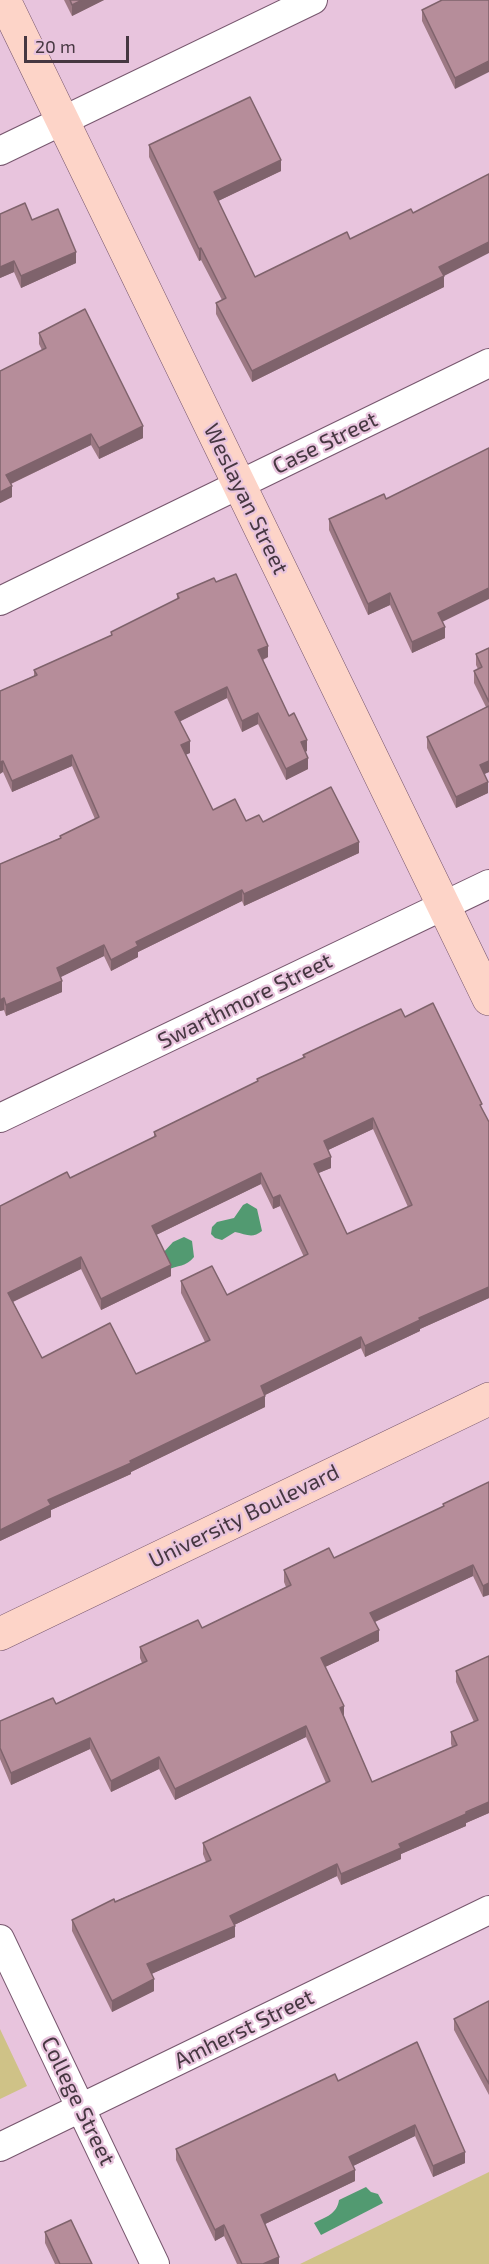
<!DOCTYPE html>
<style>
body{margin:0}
#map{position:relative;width:489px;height:2264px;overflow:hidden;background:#e8c4dd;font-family:"Exo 2",sans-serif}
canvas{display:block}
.scale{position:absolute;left:24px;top:36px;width:105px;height:27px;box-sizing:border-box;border:3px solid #463741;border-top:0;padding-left:8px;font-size:18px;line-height:21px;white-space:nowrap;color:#463741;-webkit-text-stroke:4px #e8c4dd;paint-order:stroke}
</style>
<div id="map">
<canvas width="489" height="2264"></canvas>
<div class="scale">20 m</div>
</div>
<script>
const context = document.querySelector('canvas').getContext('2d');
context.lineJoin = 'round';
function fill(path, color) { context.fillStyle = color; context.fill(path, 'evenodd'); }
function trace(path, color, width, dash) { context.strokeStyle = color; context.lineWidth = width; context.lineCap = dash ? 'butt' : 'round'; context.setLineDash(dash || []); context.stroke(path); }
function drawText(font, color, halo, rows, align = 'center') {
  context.font = font + ' "Exo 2",sans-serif'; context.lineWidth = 4.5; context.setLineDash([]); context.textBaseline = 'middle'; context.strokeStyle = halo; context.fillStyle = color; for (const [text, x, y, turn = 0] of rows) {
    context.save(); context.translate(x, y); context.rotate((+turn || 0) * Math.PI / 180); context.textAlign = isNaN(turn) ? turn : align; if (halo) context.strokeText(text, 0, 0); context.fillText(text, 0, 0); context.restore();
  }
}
fill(new Path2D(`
 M0,2029l27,57 -27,13z
 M489,2172v92h-189z`), '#cfc287');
fill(new Path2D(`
 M247,1203l10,6 5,22c-10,8 -16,3 -27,1l-13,8 -7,-2 -4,-4 1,-7 5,-5 17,-4 9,-13z
 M184,1237l8,4 2,16c-8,10 -16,8 -27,13l-5,-16 11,-12z
 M366,2187l5,5 7,2 5,9 -62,32 -7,-12c12,-6 23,-9 25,-23z`), '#529a71');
const street = new Path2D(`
 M0,151l313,-151
 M0,601l489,-238
 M0,1118l489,-234
 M0,1939l155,325
 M0,2147l489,-237`);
const secondary = new Path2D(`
 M4,0l485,999
 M0,1634l489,-235`);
trace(street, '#77576e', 30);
trace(secondary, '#77576e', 34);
trace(street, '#fff', 28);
trace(secondary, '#fdd4c8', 33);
fill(new Path2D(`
 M64,0h40l-32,16z
 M489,0l-34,89 -33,-68v-11z
 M149,145l132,26 -63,30 37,76 95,-38 94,37v11l-192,95 -36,-68v-11l6,-3 -21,-40 -2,1 -50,-104z
 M0,214l32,6 44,43 -55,25 -7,-16 -14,6z
 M39,333l104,105 -44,21 -8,-14 -80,39 1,13 -12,6v-132l42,-21 -3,-6z
 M329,519l114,103 2,16 -33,15 -22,-48 -22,10 -39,-85z
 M216,582l52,75 -5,3 26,56 18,35 -2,1 3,17 -22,11 -28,-56 -16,8 -15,-34 -47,23 10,32 -5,1 28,56 33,11 17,1 96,31 -115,53 -2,-5 -104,51v5l-27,14 -7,-15 -44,21 2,15 -56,24 -2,-6 -4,1v-147l60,-26v-2l35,-17 -23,-53 -60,26 -9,-20 -3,-81 34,-15v-6l77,-34v-4l66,-33v-5z
 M489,648v124l-5,2 4,19 -32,15 -29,-60v-11l59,-30 -12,-24v-12l4,-2 -2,-4v-11z
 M405,1017l77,92 7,13v176l-69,31v2l-55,26 -4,-9 -96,47v12l-134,65v2l-80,36v7l-51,24v-335l70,-28 84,-41v-5l103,-50v-3l46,-21v-3zM373,1129l35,78 -61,27 -29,-61 13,-5 -3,-18zM261,1184l12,25 7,-3 24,51 -77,38 -46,-14v12l24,49 -69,32 -94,-16 -29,-56 68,-33 20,41 70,-34 -15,-41z
 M489,1482l-6,115 -10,-21 -98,46 4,19 -54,26 19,50 28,65 80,-35 -1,-3v-12l23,-10 -18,-40v-11l33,-15v157l-23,10v3l-65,28v5l-60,26 -4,-9 -103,49 1,12 -84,37 3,17 -42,21 -40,-81v-11l134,-58 -3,-8v-11l123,-60 -20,-46 -131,63 -16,-31 -48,23 -21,-43 -79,36 -11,-26v-38l56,-17 86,-41 -2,-5v-11l62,-19 84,-41 -2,-5v-12l50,-12 109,-51v-3z
 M489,2001v94l-35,-65v-11z
 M417,2042l48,121 -32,14 -18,-41 -62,30 2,15 -90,43 14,40h-42l-13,-28 -9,5 -39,-81v-11l162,-68z
 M45,2232l47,32h-37l-10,-21z`), '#9d7984');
fill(new Path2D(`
 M82,0h22l-32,16v-11z
 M489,61v11l-34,17v-11z
 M281,160v11l-67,32v-11z
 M489,242v11l-45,23v11l-192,95v-11l187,-104z
 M201,248v12l-2,1v-12z
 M76,252v11l-55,25v-12z
 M14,261v11l-14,6v-11z
 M143,426v12l-44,21v-11z
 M91,434v11l-85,41v-11z
 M12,486v11l-12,6v-11z
 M489,588v11l-51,25v-11z
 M390,593v12l-22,10v-11z
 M445,627v11l-33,15v-11z
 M268,646v11l-10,4v-11z
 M227,687v11l-52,26v-12z
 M258,713v11l-16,8v-11z
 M307,740v11l-6,3v-12z
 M190,741v12l-9,4v-12z
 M72,755v11l-60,26v-11z
 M308,758v11l-22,11v-11z
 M3,761v11l-3,2v-12z
 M489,761v11l-9,4v-11z
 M488,782v11l-32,15v-11z
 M359,842v11l-115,53v-12z
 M242,890v11l-104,51v5l-27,14v-11l25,-18z
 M104,945v11l-47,23v-11z
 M62,981v11l-56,24v-11z
 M4,998v12l-4,1v-11z
 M373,1118v11l-49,23v-11z
 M331,1157v11l-17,7v-11z
 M261,1173v11l-109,53v-11z
 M280,1195v11l-7,3v-11z
 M81,1257v12l-73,35v-11z
 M171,1265v11l-70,34v-11z
 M489,1287v11l-69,31v2l-55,26v-11l54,-28z
 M361,1337v11l-100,49v-11z
 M265,1396v11l-134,65v2l-80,36v7l-51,24v-11l48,-30z
 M473,1565v11l-103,48v-11z
 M489,1583v12l-6,2v-11z
 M379,1630v11l-58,28v-11z
 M344,1706v11l-4,-9z
 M306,1726v11l-131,63v-11z
 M90,1738v11l-79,36v-12z
 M159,1757v12l-48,23v-11z
 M489,1802v11l-23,10v3l-65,28v5l-60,26v-11l58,-30z
 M337,1864v12l-107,51v-11z
 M235,1926v11l-88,39v-12z
 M154,1979v12l-42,21v-11z
 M415,2125v11l-66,32v-11z
 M465,2152v11l-32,14v-11z
 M355,2170v11l-94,45v-11z
 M224,2225v11l-9,5v-11z
 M279,2257v7h-16z`), '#7f636c');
const building = new Path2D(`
 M70,0h12l-10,5z
 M442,0h47v61l-34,17 -33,-68z
 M250,97l31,63 -67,32 41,85 92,-45 3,7 61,-30 2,4 76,-39v68l-50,25 5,9 -192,95 -36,-68 10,-5 -25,-50 -2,1 -50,-104z
 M25,203l7,17 26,-11 18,43 -55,24 -7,-15 -14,6v-53z
 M85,309l58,117 -44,22 -8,-14 -85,41 6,11 -12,6v-121l46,-23 -7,-15z
 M489,448v140l-51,25 7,14 -33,15 -22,-49 -22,11 -39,-85 55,-25 2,5z
 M236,574l32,72 -10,4 31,66 5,-3 13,27 -6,2 7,16 -22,11 -28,-56 -16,8 -15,-34 -52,25 15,29 -9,4 32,65 22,-11 11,22 13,-6 4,7 68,-35 28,55 -115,52 -2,-4 -106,52 2,4 -27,14 -7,-15 -47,23 5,13 -56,24 -2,-7 -4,2v-136l61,-26 -1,-2 39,-19 -27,-62 -60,26 -9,-20 -3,1v-71l37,-16 -3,-5 78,-35 -1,-3 68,-34 -2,-4 37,-16 2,4z
 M489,648v54l-15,-31 8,-4 -6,-13z
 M489,706v55l-9,4 8,17 -32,15 -29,-60z
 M433,1003l49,101 -2,1 9,17v165l-70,31 1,2 -55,26 -4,-9 -100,49 4,10 -135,65 1,2 -83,37 3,5 -51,25v-324l67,-34 3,6 86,-42 -2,-4 104,-51 -1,-2 48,-22 -2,-2 55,-26 43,-20 4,8zM373,1118l39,87 -65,29 -33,-70 17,-7 -7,-16zM261,1173l12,25 7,-3 28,59 -81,41 -15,-29 -31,15 29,59 -74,34 -26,-51 -68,35 -34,-65 73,-36 20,42 70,-34 -19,-39z
 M489,1482v101l-6,3 -10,-21 -103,48 9,17 -58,28 23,48 -4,2 32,74 85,-37 -6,-13 27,-12 -22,-49 33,-15v146l-23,10v2l-67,30 2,4 -60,26 -4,-10 -107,52 5,10 -88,38 7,15 -42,22 -40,-81 42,-21 1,3 96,-42 -8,-17 127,-62 -24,-55 -131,63 -16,-32 -48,24 -21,-43 -79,35 -11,-25v-27l53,-23 3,6 91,-43 -7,-14 58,-27 4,8 89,-43 -7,-15 45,-22 5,10 110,-52 -1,-2z
 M489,2001v83l-35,-65z
 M417,2042l48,110 -32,14 -18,-41 -66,32 6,13 -94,45 18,42 -16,7h-21l-18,-39 -9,5 -39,-81 159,-75 3,7z
 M71,2220l21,44h-32l-15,-32z`);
fill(building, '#b68d9a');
trace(building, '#7f636c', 1.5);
drawText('22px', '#463741', '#e8c4dd', [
 ["Case Street",325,443,-26],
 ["Weslayan Street",246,499,64],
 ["Swarthmore Street",245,1001,-26],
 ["University Boulevard",244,1516,-26],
 ["Amherst Street",244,2029,-26],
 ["College Street",78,2101,64]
]);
</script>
